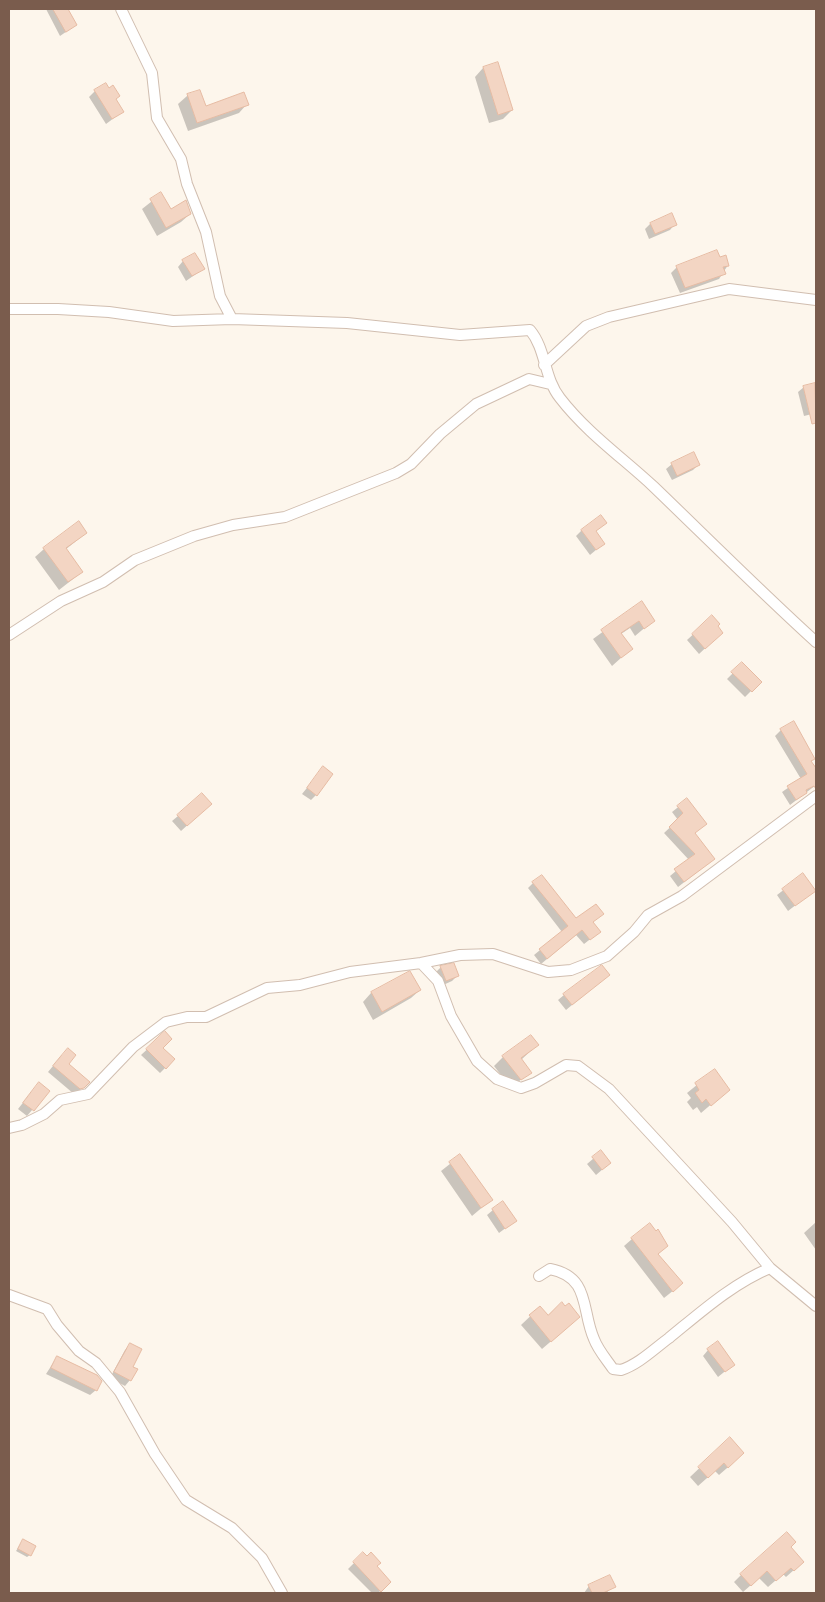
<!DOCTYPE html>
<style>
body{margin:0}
#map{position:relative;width:825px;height:1602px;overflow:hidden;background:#fdf6ec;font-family:"PT Sans",sans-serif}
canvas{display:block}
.frame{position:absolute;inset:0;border:10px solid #7a5c4d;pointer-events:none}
</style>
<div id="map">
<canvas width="825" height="1602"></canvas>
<div class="frame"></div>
</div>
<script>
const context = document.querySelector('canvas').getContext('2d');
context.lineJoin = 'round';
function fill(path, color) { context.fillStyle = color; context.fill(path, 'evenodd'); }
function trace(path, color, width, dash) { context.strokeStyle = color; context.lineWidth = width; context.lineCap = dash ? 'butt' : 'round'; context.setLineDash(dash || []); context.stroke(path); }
fill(new Path2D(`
 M46,9h20l10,16 -16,11z
 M483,68l29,42 -9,9 -14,4 -14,-46z
 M109,90l13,22 -16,12 -17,-27 6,-6z
 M199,91l6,16 42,-3 -8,9 -51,18 -10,-27 9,-8z
 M161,194l9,17 20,3 -9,8 -24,14 -15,-27z
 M650,224h25l-5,6 -21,9 -4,-10z
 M719,259l9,6 -9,14 -39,14 -9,-20 6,-6z
 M183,261l20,8 -17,12 -8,-14z
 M814,384l2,29 -12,3 -6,-24 6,-5z
 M672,464h27l-6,6 -21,10 -6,-11z
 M605,523l-10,9 8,12 -13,11 -14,-19 6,-6z
 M86,533l-21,17 17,22 -23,18 -24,-33 9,-8z
 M642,603l12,17 -19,16 -5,-8 -9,6 10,15 -19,17 -19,-27z
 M712,617l3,22 -16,15 -12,-14z
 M742,664l18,18 -15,15 -18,-18z
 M781,730l33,28 -4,4 6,10v13l-26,20 -8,-13 19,-13 -26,-43z
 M323,768l-7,27 -5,5 -9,-6z
 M687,800l7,33 20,26 -36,28 -8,-11 19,-16 -25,-27 14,-13 -6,-8z
 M204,810l-23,21 -9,-10 6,-5z
 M803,875l11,16 -26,20 -11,-16z
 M533,883l43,37 26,-6 -10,9 1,14 -9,7 -8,-9 -35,29 -7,-9 28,-23 -34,-44z
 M441,967l17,8 -6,6 -11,5 -6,-13z
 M410,973l10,17 -9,8 -38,22 -10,-18 8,-9z
 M608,975l-42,35 -8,-10 6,-5z
 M165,1033l-3,15 11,12 -13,13 -19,-18z
 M537,1045l-16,15 9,12 -19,16 -17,-22 9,-9z
 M62,1055l5,9 21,18 -11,11 -3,1 -26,-22z
 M714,1071l14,19 -27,23 -4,-6 -4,3 -6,-8 4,-4 -4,-5z
 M33,1090l15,1 -21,25 -9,-7z
 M601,1152l9,11 -14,12 -9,-11z
 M460,1156l31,44 -19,16 -31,-45z
 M493,1210l22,11 -16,12 -12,-18z
 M816,1222v28l-12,-17z
 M632,1239l34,7 -9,9 17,35 -10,8 -40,-52z
 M540,1307l8,10 17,-9 5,17 -28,24 -21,-24z
 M131,1344l-1,36 -5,6 -15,-8 15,-28z
 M708,1350l26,14 -16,13 -15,-21z
 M57,1357l39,33 -6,5 -44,-21z
 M730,1439l4,23 -15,13 -4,-4 -17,15 -8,-9z
 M23,1540l7,15 -3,2 -11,-6z
 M789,1547l6,22 -9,8 -3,-3 -15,13 -9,-9 -16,14 -9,-10 7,-7z
 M363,1554l27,28 -12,11h-6l-24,-24z
 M589,1586h25l-8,7h-22z`), '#0003');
const building = new Path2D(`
 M53,9h15l9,16 -11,7z
 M498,62l15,48 -15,5 -15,-48z
 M106,83l3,5 4,-3 7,11 -4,3 8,13 -12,7 -18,-29z
 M200,90l6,16 38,-14 5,13 -52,18 -10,-29z
 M161,192l10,17 15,-9 5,14 -25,14 -16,-29z
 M672,213l5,12 -22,9 -5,-11z
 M717,250l3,7 6,-2 3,11 -6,1 3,7 -41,14 -9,-22z
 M195,253l10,16 -13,7 -10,-16z
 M815,383l1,40 -4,1 -9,-38z
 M694,452l6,13 -23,11 -6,-13z
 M601,515l6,8 -11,8 9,13 -9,6 -15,-20z
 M79,521l8,12 -21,15 17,24 -15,10 -25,-34z
 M642,601l13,20 -11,8 -5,-8 -18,12 12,16 -12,9 -20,-28z
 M712,615l8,9 -2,2 5,7 -18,16 -13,-15z
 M742,662l20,20 -10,10 -21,-20z
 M794,721l21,38 -4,2 5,7v21l-2,-3 -8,4 1,3 -11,7 -9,-14 20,-12 -27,-45z
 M323,766l10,8 -16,22 -10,-8z
 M202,793l10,11 -25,22 -10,-11z
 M687,798l20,26 -12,9 20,26 -31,23 -10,-13 21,-15 -26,-27 14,-14 -6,-7z
 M803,873l13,18 -21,15 -13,-17z
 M542,875l34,43 20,-14 8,10 -11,8 8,10 -11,8 -8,-10 -35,29 -8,-10 29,-23 -36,-44z
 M454,963l5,13 -13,5 -6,-15z
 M602,965l8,10 -38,30 -9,-11z
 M410,971l11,19 -39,22 -11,-20z
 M165,1031l7,8 -9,9 12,11 -9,10 -20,-20z
 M531,1035l8,10 -18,13 11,15 -11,7 -19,-24z
 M68,1048l8,7 -7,9 21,18 -6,6 -4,1 -27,-23z
 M715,1069l15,21 -19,16 -5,-7 -4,4 -7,-10 4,-3 -4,-7z
 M39,1082l11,9 -16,20 -11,-8z
 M601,1150l10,13 -9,7 -10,-13z
 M460,1154l33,46 -12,8 -32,-46z
 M503,1201l14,20 -12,8 -13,-20z
 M650,1223l6,8 2,-2 10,17 -10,8 25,29 -10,9 -42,-54z
 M562,1302l3,4 4,-3 11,14 -29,25 -22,-27 11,-9 8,9z
 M718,1341l17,24 -10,7 -18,-23z
 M130,1343l12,6 -9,18 5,2 -7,12 -17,-9z
 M57,1356l40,19 5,6 -5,10 -46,-23z
 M730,1437l14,16 -16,15 -4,-5 -16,15 -10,-11z
 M787,1532l9,10 -5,5 13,15 -10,9 -3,-3 -15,13 -9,-10 -16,15 -11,-12z
 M23,1539l13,7 -5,10 -13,-7z
 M363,1552l4,4 4,-4 10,11 -4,3 14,16 -10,10 -28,-30z
 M610,1575l6,12 -13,6h-11l-4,-8z`);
fill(building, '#f3d5c3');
trace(building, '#e6bba3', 1);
const minor = new Path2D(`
 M121,9l31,64 5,45 24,41 6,25 19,48 14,64 12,23
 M9,309h49l51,3 64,9 59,-2 115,4 113,12 70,-5c16,19 14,48 30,68 27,35 63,60 94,89 54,52 107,105 162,155
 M544,365l42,-39 23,-9 120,-28 87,11
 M9,635l52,-34 42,-19 32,-22 59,-24 39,-11 52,-8 111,-44 15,-9 29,-30 36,-30 53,-25 21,5
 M421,963l17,18 13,35 26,45 20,18 24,9 14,-5 31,-18 12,1 31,23 123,133 38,46 46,38
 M9,1128l13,-3 22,-11 16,-14 28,-6 45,-47 33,-25 21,-5h19l61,-29 33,-3 50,-13 71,-9 39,-8 33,-1 55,18 23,-2 36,-14 27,-24 14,-17 34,-19 134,-100
 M539,1276l11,-7c41,8 31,41 44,70 4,11 13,21 19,30l8,1c18,-6 33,-21 48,-32 32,-26 63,-54 101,-70
 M9,1295l38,14 10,16 22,26 17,12 24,29 35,62 31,46 46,28 30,30 20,35`);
trace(minor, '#d1beb0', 12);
trace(minor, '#fff', 10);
</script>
